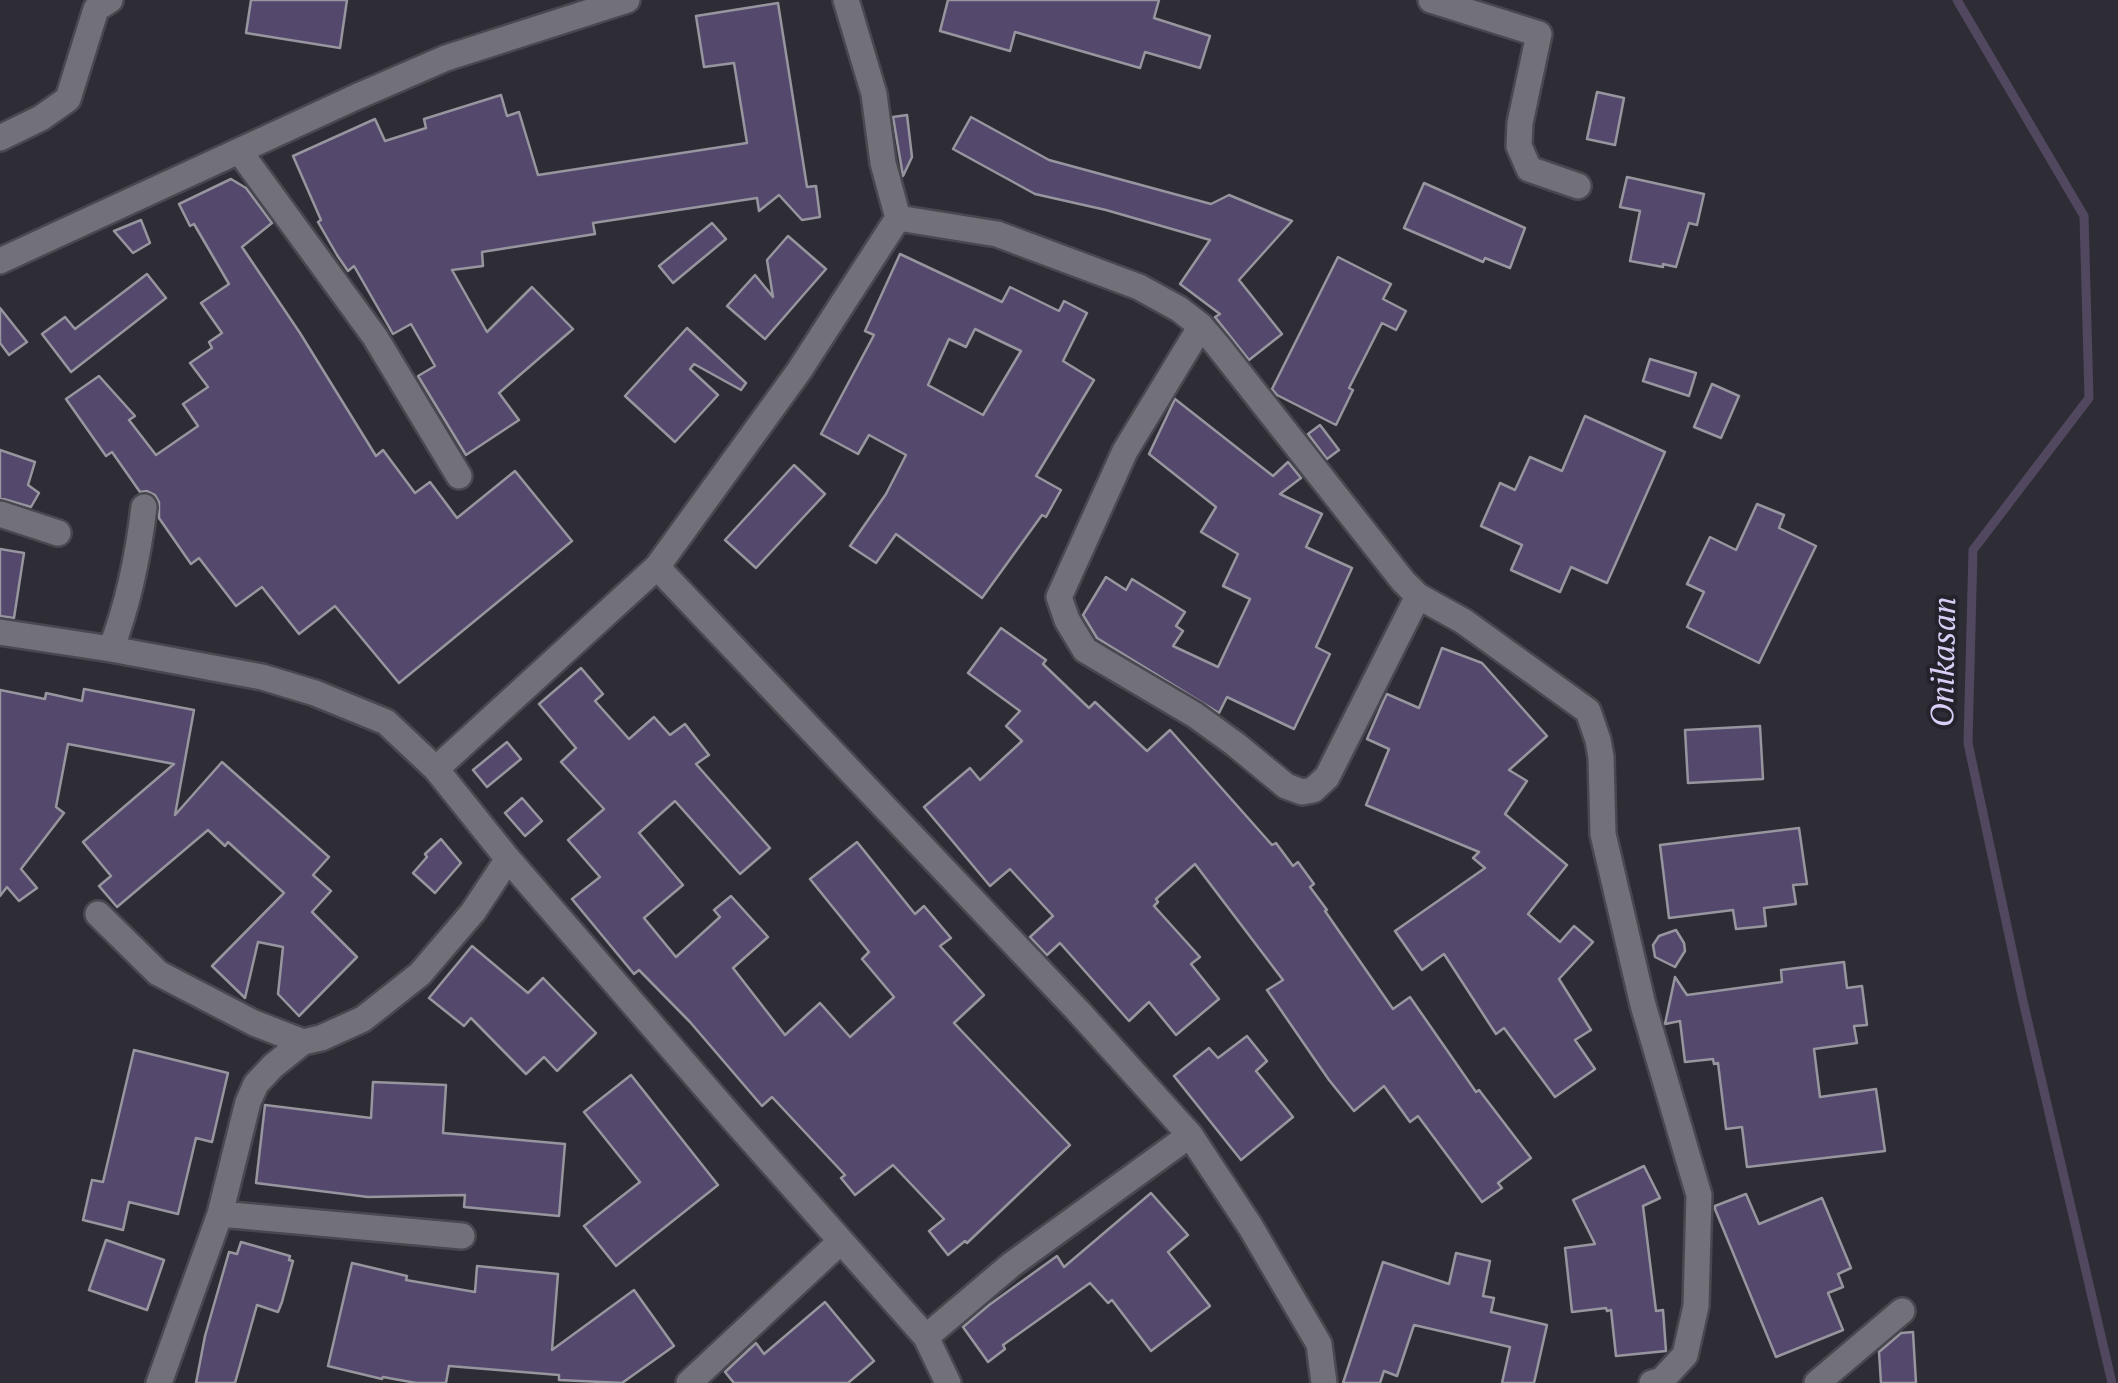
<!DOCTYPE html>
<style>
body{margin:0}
canvas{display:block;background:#2e2c34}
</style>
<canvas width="2118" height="1383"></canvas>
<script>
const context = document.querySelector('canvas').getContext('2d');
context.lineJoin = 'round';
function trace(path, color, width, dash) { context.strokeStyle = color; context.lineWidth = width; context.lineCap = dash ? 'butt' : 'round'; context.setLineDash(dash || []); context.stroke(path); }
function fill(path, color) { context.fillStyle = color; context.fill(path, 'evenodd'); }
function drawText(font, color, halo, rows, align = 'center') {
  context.font = font + ' "PT Serif",serif'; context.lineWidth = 8; context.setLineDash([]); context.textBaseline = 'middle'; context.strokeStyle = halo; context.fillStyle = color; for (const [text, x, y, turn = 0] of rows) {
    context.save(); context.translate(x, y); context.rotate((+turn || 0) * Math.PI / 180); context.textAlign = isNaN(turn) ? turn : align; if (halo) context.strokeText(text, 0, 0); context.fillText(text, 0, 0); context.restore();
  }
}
trace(new Path2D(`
 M1957,0l127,216 5,182 -116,152 -5,193 55,258 89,382`), '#514860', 9);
const building = new Path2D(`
 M251,0h96l-7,48 -94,-15z
 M948,0h211l-5,18 56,18 -10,32 -55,-16 -5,16 -125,-36 -5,19 -70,-20z
 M778,3l29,184 9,-1 4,31 -18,3 -23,-25 -20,16 -2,-13 -164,25 2,11 -113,18 1,14 -31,4 35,62 45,-45 41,42 -74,64 20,27 -53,35 -48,-79 17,-10 -24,-42 -18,10 -39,-68 -6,5 -11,-16 -19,-33 3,-2 -28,-64 82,-37 10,22 41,-13 -2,-9 77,-24 6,21 12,-4 19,63 209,-32 -13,-80 -30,4 -8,-51z
 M1597,92l27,6 -9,47 -28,-6z
 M907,115l5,42 -9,19 -10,-59z
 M971,117l78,43 162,44 18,-9 63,26 -53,59 43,54 -33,26 -34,-43 5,-3 -40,-30 30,-44 -104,-30 -71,-16 -82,-45z
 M1627,177l77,17 -7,31 -8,-2 -13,44 -13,-3v3l-33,-6 10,-50 -20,-4z
 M231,179l15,9 26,35 -30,24 58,86 76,123 7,-6 32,43 15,-11 27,36 58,-47 57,70 -173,142 -64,-77 -36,28 -37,-47 -26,19 -37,-48 -8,6 -32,-46v-16l-4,-7 -8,-4 -7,1 -28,-40 -6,4 -40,-57 33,-23 36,40 -6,4 27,35 42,-29 -15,-22 25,-17 -18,-24 22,-15 -3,-6 13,-9 -21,-30 28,-19 -35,-60 -4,2 -11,-22z
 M1424,183l101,45 -15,40 -25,-10 -2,4 -79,-34z
 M141,220l9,23 -17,10 -19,-22z
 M712,223l14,16 -53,44 -14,-17z
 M788,236l38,33 -61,70 -38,-33 28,-31 18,22 -6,-37z
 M900,254l102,48 8,-15 49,24 5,-10 23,12 -24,48 31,19 -58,96 25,14 -15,27 -4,-2 -60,83 -86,-64 -20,29 -26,-17 36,-52 20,-39 -37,-20 -11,19 -37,-20 53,-99 -9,-4zM975,329l46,22 -38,64 -55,-30 21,-46 17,8z
 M1338,257l53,27 -8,15 23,12 -10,19 -14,-7 -33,65 4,2 -17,35 -59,-30 -5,-6z
 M147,274l19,24 -95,74 -29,-38 23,-17 10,12z
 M0,308l27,34 -18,13 -9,-12z
 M687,328l59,55 -5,7 -47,-26 -4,5 28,26 -43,47 -50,-46z
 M1650,359l46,14 -7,23 -46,-15z
 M1712,384l27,12 -18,42 -27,-11z
 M1175,399l98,77 15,-14 13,16 -21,16 42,20 -16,33 46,21 -36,79 14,7 -36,75 -67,-32 -8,16 -122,-75 -14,-23 23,-38 20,13 6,-11 53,33 -9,14 7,5 -10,15 45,21 32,-68 -27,-13 15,-32 -37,-22 15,-25 -67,-53z
 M1585,416l80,36 -58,131 -36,-16 -11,25 -49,-22 11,-25 -41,-19 19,-43 15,7 15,-33 32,14z
 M1320,425l19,25 -12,9 -19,-25z
 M0,450l35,12 -7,23 11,8 -8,14 -31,-9z
 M794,465l31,29 -69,74 -31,-28z
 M1757,504l27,11 -5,13 37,18 -57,117 -72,-36 17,-35 -17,-8 23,-47 26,13z
 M0,549l24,4 -10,65 -14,-2z
 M1001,628l45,32 -3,4 46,44 6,-6 52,49 23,-21 102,115 4,-2 17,23 5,-4 16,22 -4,3 17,23 -2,1 68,98 17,-12 66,95 3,-2 52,68 -33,25 4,5 -20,14 -64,-86 -8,6 -26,-36 -30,25 -25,-31 -62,-90 16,-10 -88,-116 -39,35 2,3 -4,4 46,51 -9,7 28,35 -43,36 -27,-33 -20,19 -69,-78 -13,12 -17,-18 23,-21 -43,-47 -20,17 -66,-79 46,-39 10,12 42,-39 -16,-15 14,-15 -52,-38z
 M1442,648l40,15 65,73 -38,34 18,11 -22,33 62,51 -39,49 32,28 14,-16 19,16 -34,37 32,51 -16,10 20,29 -40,28 -51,-69 -8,6 -52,-80 -22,16 -27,-39 90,-63 -12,-10 6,-6 -113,-47 23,-56 -22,-10 16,-37 4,-8 32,14z
 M581,668l22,26 -8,7 34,38 25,-22 16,18 15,-11 24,31 -13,9 74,84 -30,26 -65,-73 -36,32 44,52 -39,33 32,39 44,-40 -6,-7 17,-14 37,41 -35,31 52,67 35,-32 30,34 44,-40 -32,-38 7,-7 -59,-73 47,-37 58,72 9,-8 27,32 -11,8 44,49 -30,28 116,122 -103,98 -2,-2 -17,14 -19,-24 15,-12 -51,-54 -38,30 -14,-17 4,-3 -73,-78 -10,9 -72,-84 -51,-52 -5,4 -62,-75 28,-22 -32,-37 36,-31 -43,-47 15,-14 -37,-44z
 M84,689l110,21 -19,105 47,-53 107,95 -16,18 18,16 -19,21 45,45 -58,59 -21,-22 5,-47 -25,-5 -13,56 -33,-32 72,-73 -56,-51 -3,4 -17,-16 -91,77 -18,-21 12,-10 -28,-34 91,-78 -106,-20 -12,63 8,6 -43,56 16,19 -18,13 -12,-14 -7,9v-206l45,9 1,-6 36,8z
 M1760,726l3,53 -75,4 -3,-53z
 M507,742l14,17 -34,28 -14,-17z
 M522,798l20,23 -17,15 -20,-23z
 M1799,828l8,56 -14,1 3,19 -32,4 2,18 -30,3 -3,-19 -64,8 -9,-73z
 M441,839l20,24 -26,30 -22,-20 14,-16 -2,-3z
 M1676,930l8,13 1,8 -10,16 -20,-10 -2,-12 6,-9z
 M472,946l56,47 15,-15 53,55 -39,38 -13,-14 -18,17 -55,-56 -7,8 -35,-28z
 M1844,962l3,26 15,-2 5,39 -13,1 3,17 -43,6 6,48 56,-8 9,62 -138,16 -5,-40 -16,2 -8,-66 -4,1 -1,-5 -28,3 -5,-41 -15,3 10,-47 12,18 95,-13 -1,-12z
 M1247,1036l20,25 -11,10 37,46 -52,43 -67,-84 35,-28 9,10z
 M134,1050l94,23 -16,69 -16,-4 -18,76 -49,-12 -6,28 -40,-10 9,-40 11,2z
 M631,1075l87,110 -102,81 -32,-40 56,-44 -56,-70z
 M373,1082l73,3 -3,48 122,11 -6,72 -95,-9 1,-12 -97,2 -112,-14 9,-78 106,13z
 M1644,1166l16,32 -17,8 13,105 7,-1 3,41 -50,5 -5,-46 -4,1 -1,-3 -34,4 -7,-64 30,-4 -22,-44z
 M1151,1193l37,42 -20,17 42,54 -59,45 -39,-51 -4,3 -18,-20 -87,62 2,4 -17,13 -25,-35 26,-22 68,-49 7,11z
 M1746,1194l13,30 63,-26 29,70 -13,6 5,13 -15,6 15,37 -67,27 -61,-148v-3z
 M106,1240l58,20 -17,50 -58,-20z
 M241,1242l49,14 -1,4 4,1 -11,41 -4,10 -21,-7 -22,78h-39l9,-47 24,-84 8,2z
 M1456,1253l34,8 -7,35 11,2 -3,14 56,13 -13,58h-32l8,-36 -96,-22 -17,51 -13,-5 -4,12h-37l40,-121 66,22z
 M352,1263l55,13 -1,4 69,12 2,-26 81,8 -6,76 82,-60 40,56 -52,37 -63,-3v-5l-110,-9 -3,17h-30l-33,-6 -1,2 -54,-13z
 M825,1302l49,59 -26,22h-114l-9,-11 31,-29 8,11z
 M1913,1332l3,51h-35l-2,-31 22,-19z`);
fill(building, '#54496d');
trace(building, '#97959e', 2.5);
const minor = new Path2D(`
 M1431,0l108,34 -19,89 -1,23 10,23 49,17
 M0,138l41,-20 27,-19 28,-90 14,-9
 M240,152l135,185 84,139
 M898,218l99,16 142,53 40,22 22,17 17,20 185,235 15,15 45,25 125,90 10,29 3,17 2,77 40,171 56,190 -3,111 -11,49 -23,25 -10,3
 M0,261l356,-164 90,-39 181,-58
 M1201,326l-76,125 -66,146 8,23 18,30 110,65 40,29 51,42 16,6 11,-2 14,-13 91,-181
 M0,514l58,19
 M657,567l421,444 112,124 60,91 69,118 5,39
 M0,632l111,17 151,28 53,16 71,29 50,47 72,90 225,260 193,218 22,46
 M111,649c18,-47 27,-92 33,-142
 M436,769l221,-202 142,-196 99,-153 -15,-55 -9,-69 -28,-94
 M98,914l60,59 96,50 49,19 18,-4 42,-19 57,-45 53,-62 35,-53
 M220,1214l242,22
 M926,1337l85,-72 179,-130
 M159,1383l61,-169 28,-112 8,-18 17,-18 30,-24
 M689,1383l151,-141
 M1817,1383l85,-72`);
trace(minor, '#49474f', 30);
trace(minor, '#727079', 25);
drawText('italic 32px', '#d9cff6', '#24222a', [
 ["Onikasan",1945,662,-89]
]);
</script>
